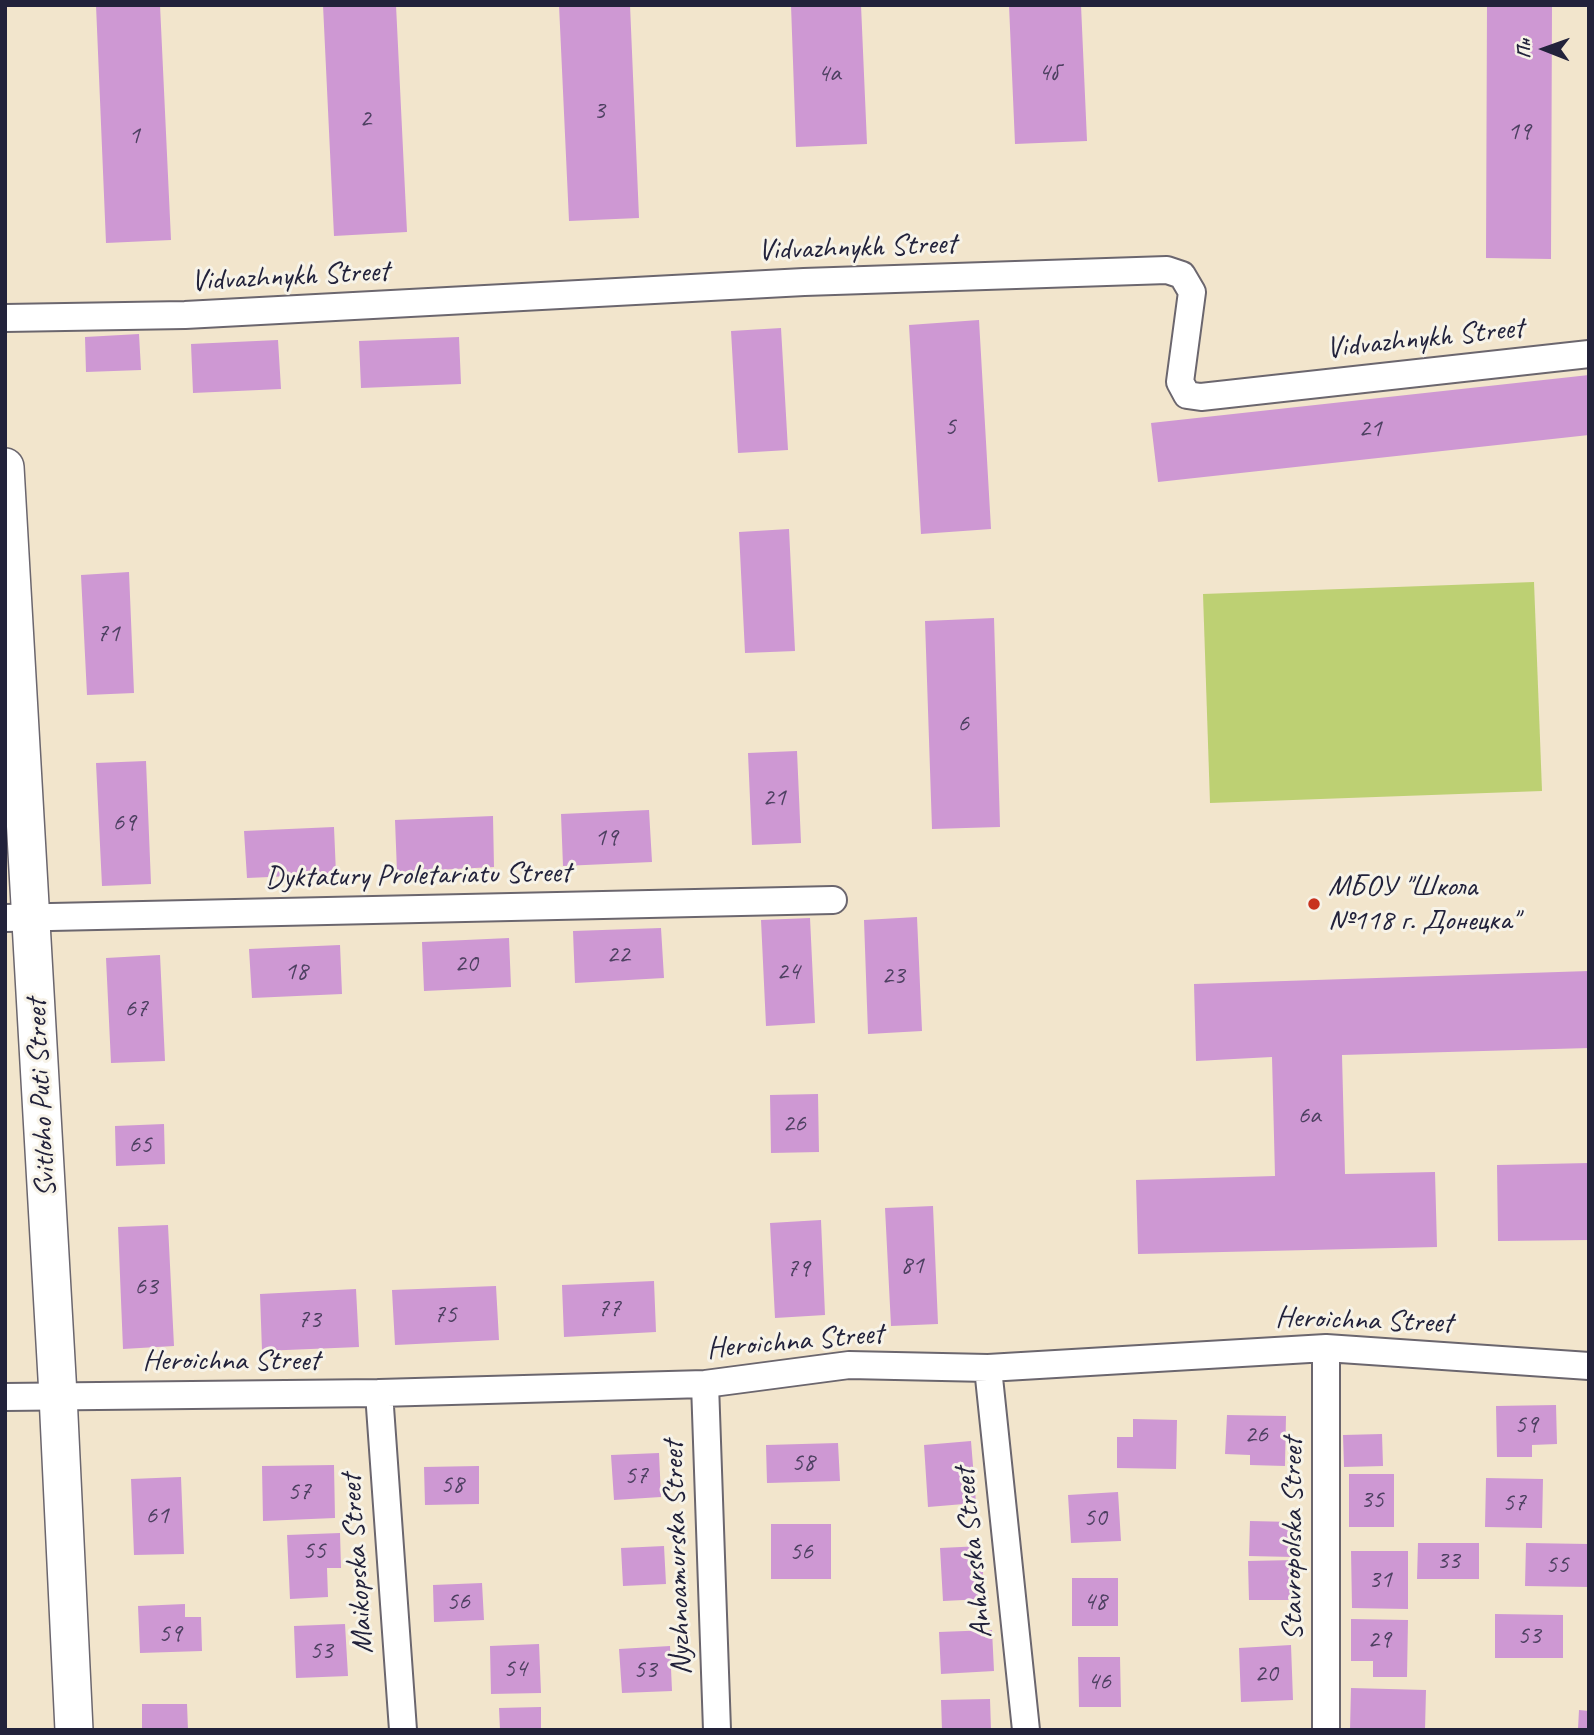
<!DOCTYPE html>
<meta charset="utf-8">
<style>
body{margin:0}
#map{position:relative;width:1594px;height:1735px;overflow:hidden;background:#f2e5cc;font-family:Caveat,sans-serif}
canvas{display:block}
.frame{position:absolute;inset:0;border:7px solid #22223b;pointer-events:none}
.north{position:absolute;left:1510px;top:14px;width:70px;height:70px;-webkit-text-stroke:5px #f7f3e8;paint-order:stroke;rotate:271deg;font-size:19px;font-weight:700;line-height:28px;text-align:center;color:#22223b}
.north::after{content:'';display:block;margin:auto;width:24px;height:32px;background:#22223b;clip-path:polygon(50% 0,100% 100%,50% 72%,0 100%)}
</style>
<div id="map">
<canvas width="1594" height="1735"></canvas>
<div class="frame"></div>
<div class="north">Пн</div>
</div>
<script>
const context = document.querySelector('canvas').getContext('2d');
context.lineJoin = 'round';
function fill(path, color) { context.fillStyle = color; context.fill(path, 'evenodd'); }
function trace(path, color, width, dash) { context.strokeStyle = color; context.lineWidth = width; context.lineCap = dash ? 'butt' : 'round'; context.setLineDash(dash || []); context.stroke(path); }
function drawText(font, color, halo, rows, align = 'center') {
  context.font = font + ' Caveat,sans-serif'; context.lineWidth = 6; context.setLineDash([]); context.textBaseline = 'middle'; context.strokeStyle = halo; context.fillStyle = color; for (const [text, x, y, turn = 0] of rows) {
    context.save(); context.translate(x, y); context.rotate((+turn || 0) * Math.PI / 180); context.textAlign = isNaN(turn) ? turn : align; if (halo) context.strokeText(text, 0, 0); context.fillText(text, 0, 0); context.restore();
  }
}
fill(new Path2D(`
 M1534,582l8,209 -332,12 -7,-209z`), '#bdd073');
fill(new Path2D(`
 M96,5h64l11,235 -65,3z
 M323,5h73l11,227 -73,4z
 M559,5h71l9,213 -70,3z
 M791,5h70l6,139 -71,3z
 M1009,5h72l6,136 -72,3z
 M1487,5h65l-1,254 -65,-1z
 M979,320l12,209 -70,5 -12,-209z
 M781,328l7,122 -50,3 -7,-122z
 M139,334l2,36 -55,2 -1,-35z
 M459,337l2,47 -100,4 -2,-47z
 M278,340l3,49 -88,4 -2,-49z
 M1589,375v60l-431,47 -7,-59z
 M789,529l6,122 -50,2 -6,-121z
 M129,572l5,121 -47,2 -6,-120z
 M994,618l6,209 -68,2 -7,-208z
 M797,751l4,92 -49,2 -4,-92z
 M146,761l5,123 -49,2 -6,-123z
 M649,810l3,52 -89,4 -2,-52z
 M493,816l1,51 -97,5 -2,-52z
 M334,827l2,47 -89,4 -3,-47z
 M917,917l5,114 -54,3 -4,-114z
 M810,918l5,105 -49,3 -5,-106z
 M661,928l3,50 -89,5 -2,-52z
 M509,938l2,49 -87,4 -2,-49z
 M340,945l2,49 -90,4 -3,-49z
 M160,955l5,106 -54,2 -5,-105z
 M1589,971v77l-247,7 3,119 90,-2 2,75 -299,7 -2,-74 139,-4 -3,-119 -76,4 -2,-77z
 M818,1094l1,58 -48,1 -1,-58z
 M164,1124l1,40 -49,2 -1,-40z
 M1589,1163v77l-91,1 -1,-76z
 M933,1206l5,118 -47,2 -6,-118z
 M821,1220l4,95 -50,3 -5,-95z
 M168,1225l6,121 -51,3 -5,-122z
 M654,1281l2,51 -92,5 -2,-52z
 M496,1286l3,54 -104,5 -3,-55z
 M356,1289l3,58 -97,4 -2,-57z
 M1556,1405l1,39 -25,1v12h-35l-1,-51z
 M1227,1415l59,1 -1,50 -35,-1v-10l-25,-1z
 M1133,1419l44,1 -1,49 -59,-1v-31h16z
 M1382,1434l1,32 -39,1 -1,-32z
 M971,1441l5,62 -48,4 -4,-62z
 M838,1443l2,38 -73,2 -1,-38z
 M659,1453l2,44 -47,3 -3,-45z
 M334,1465l1,53 -72,3 -1,-55z
 M479,1466v38l-54,1 -1,-38z
 M1349,1474h45v53h-45z
 M181,1477l3,77 -50,1 -3,-76z
 M1486,1478l57,1 -1,49 -57,-1z
 M1118,1492l3,49 -50,2 -3,-48z
 M1250,1521l43,1v35l-44,-1z
 M771,1524h60v55h-60z
 M340,1533l1,35h-14l1,29 -38,2 -3,-64z
 M1418,1543h61v36h-62z
 M1526,1543l63,1v43l-64,-1z
 M664,1546l2,38 -43,2 -2,-38z
 M982,1546l2,53 -41,2 -3,-53z
 M1351,1551h57v58l-56,-1z
 M1296,1560v40h-47l-1,-39z
 M1072,1578h46v48h-46z
 M482,1583l2,37 -50,2 -1,-37z
 M185,1604v13h16l1,34 -62,2 -2,-47z
 M1495,1614l68,1v43h-68z
 M1351,1619l57,1 -1,57h-34v-16h-22z
 M345,1624l3,52 -52,2 -2,-52z
 M992,1630l2,41 -53,3 -2,-42z
 M539,1644l2,49 -50,1 -1,-48z
 M1291,1645l2,55 -52,2 -2,-54z
 M670,1646l2,45 -50,2 -3,-44z
 M1078,1657h42l1,50h-42z
 M1351,1688l75,2 -1,40h-75z
 M990,1699l1,31h-49l-1,-30z
 M142,1704h45l1,26h-46z
 M541,1707v23h-41l-1,-22z
 M1579,1710l10,1v18h-11z`), '#ce98d3');
const street = new Path2D(`
 M5,318l180,-3 619,-33 363,-12 15,5 10,17 -12,90 7,13 14,2 388,-43
 M5,918l828,-18
 M1326,1348v382
 M988,1368l38,362
 M705,1384l12,346
 M379,1393l24,337
 M5,1397l374,-4 326,-9 144,-19 139,3 338,-20 263,18`);
const secondary = new Path2D(`
 M5,467l53,928 16,335`);
trace(street, '#6b666e', 30);
trace(secondary, '#6b666e', 40);
trace(street, '#fff', 26);
trace(secondary, '#fff', 37);
for (const [x, y, r, color] of [
 [1314,904,7,"#c8321e"]
]) { const dot = new Path2D(); dot.arc(x, y, r, 0, 2 * Math.PI); context.fillStyle = color; context.fill(dot); trace(dot, '#f7f3e8', 2.5); }
drawText('26px', '#4d4061', null, [
 ["4б",1048,73],
 ["4а",829,74],
 ["3",599,111],
 ["2",365,119],
 ["19",1519,132],
 ["1",134,136],
 ["5",950,427],
 ["21",1370,429],
 ["71",108,634],
 ["6",963,724],
 ["21",774,798],
 ["69",124,823],
 ["19",606,838],
 ["22",618,955],
 ["20",466,964],
 ["18",296,972],
 ["24",788,972],
 ["23",893,976],
 ["67",136,1009],
 ["6а",1309,1116],
 ["26",794,1124],
 ["65",140,1145],
 ["81",912,1266],
 ["79",798,1269],
 ["63",146,1287],
 ["77",609,1309],
 ["75",445,1315],
 ["73",309,1320],
 ["59",1526,1425],
 ["26",1256,1435],
 ["58",803,1463],
 ["57",636,1476],
 ["58",452,1485],
 ["57",299,1492],
 ["35",1372,1500],
 ["57",1514,1503],
 ["61",157,1516],
 ["50",1095,1518],
 ["55",314,1551],
 ["56",801,1552],
 ["33",1448,1561],
 ["55",1557,1565],
 ["31",1380,1580],
 ["56",458,1602],
 ["48",1095,1602],
 ["59",170,1634],
 ["53",1529,1636],
 ["29",1379,1640],
 ["53",321,1651],
 ["54",515,1669],
 ["53",645,1670],
 ["20",1266,1674],
 ["46",1099,1682]
]);
drawText('30px', '#22223b', '#f7f3e8', [
 ["Vidvazhnykh Street",857,248,-2],
 ["Vidvazhnykh Street",290,277,-3],
 ["Vidvazhnykh Street",1425,339,-6],
 ["Dyktatury Proletariatu Street",418,876,-1],
 ["Svitloho Puti Street",42,1098,-93],
 ["Heroichna Street",1364,1321,2],
 ["Heroichna Street",795,1342,-5],
 ["Heroichna Street",231,1361],
 ["Stavropolska Street",1293,1539,-90],
 ["Anharska Street",974,1553,-96],
 ["Nyzhnoamurska Street",678,1558,-92],
 ["Maikopska Street",358,1564,-94]
]);
drawText('30px', '#22223b', '#f7f3e8', [
 ["МБОУ \"Школа",1328,887],
 ["№118 г. Донецка\"",1328,921]
], 'left');
</script>
